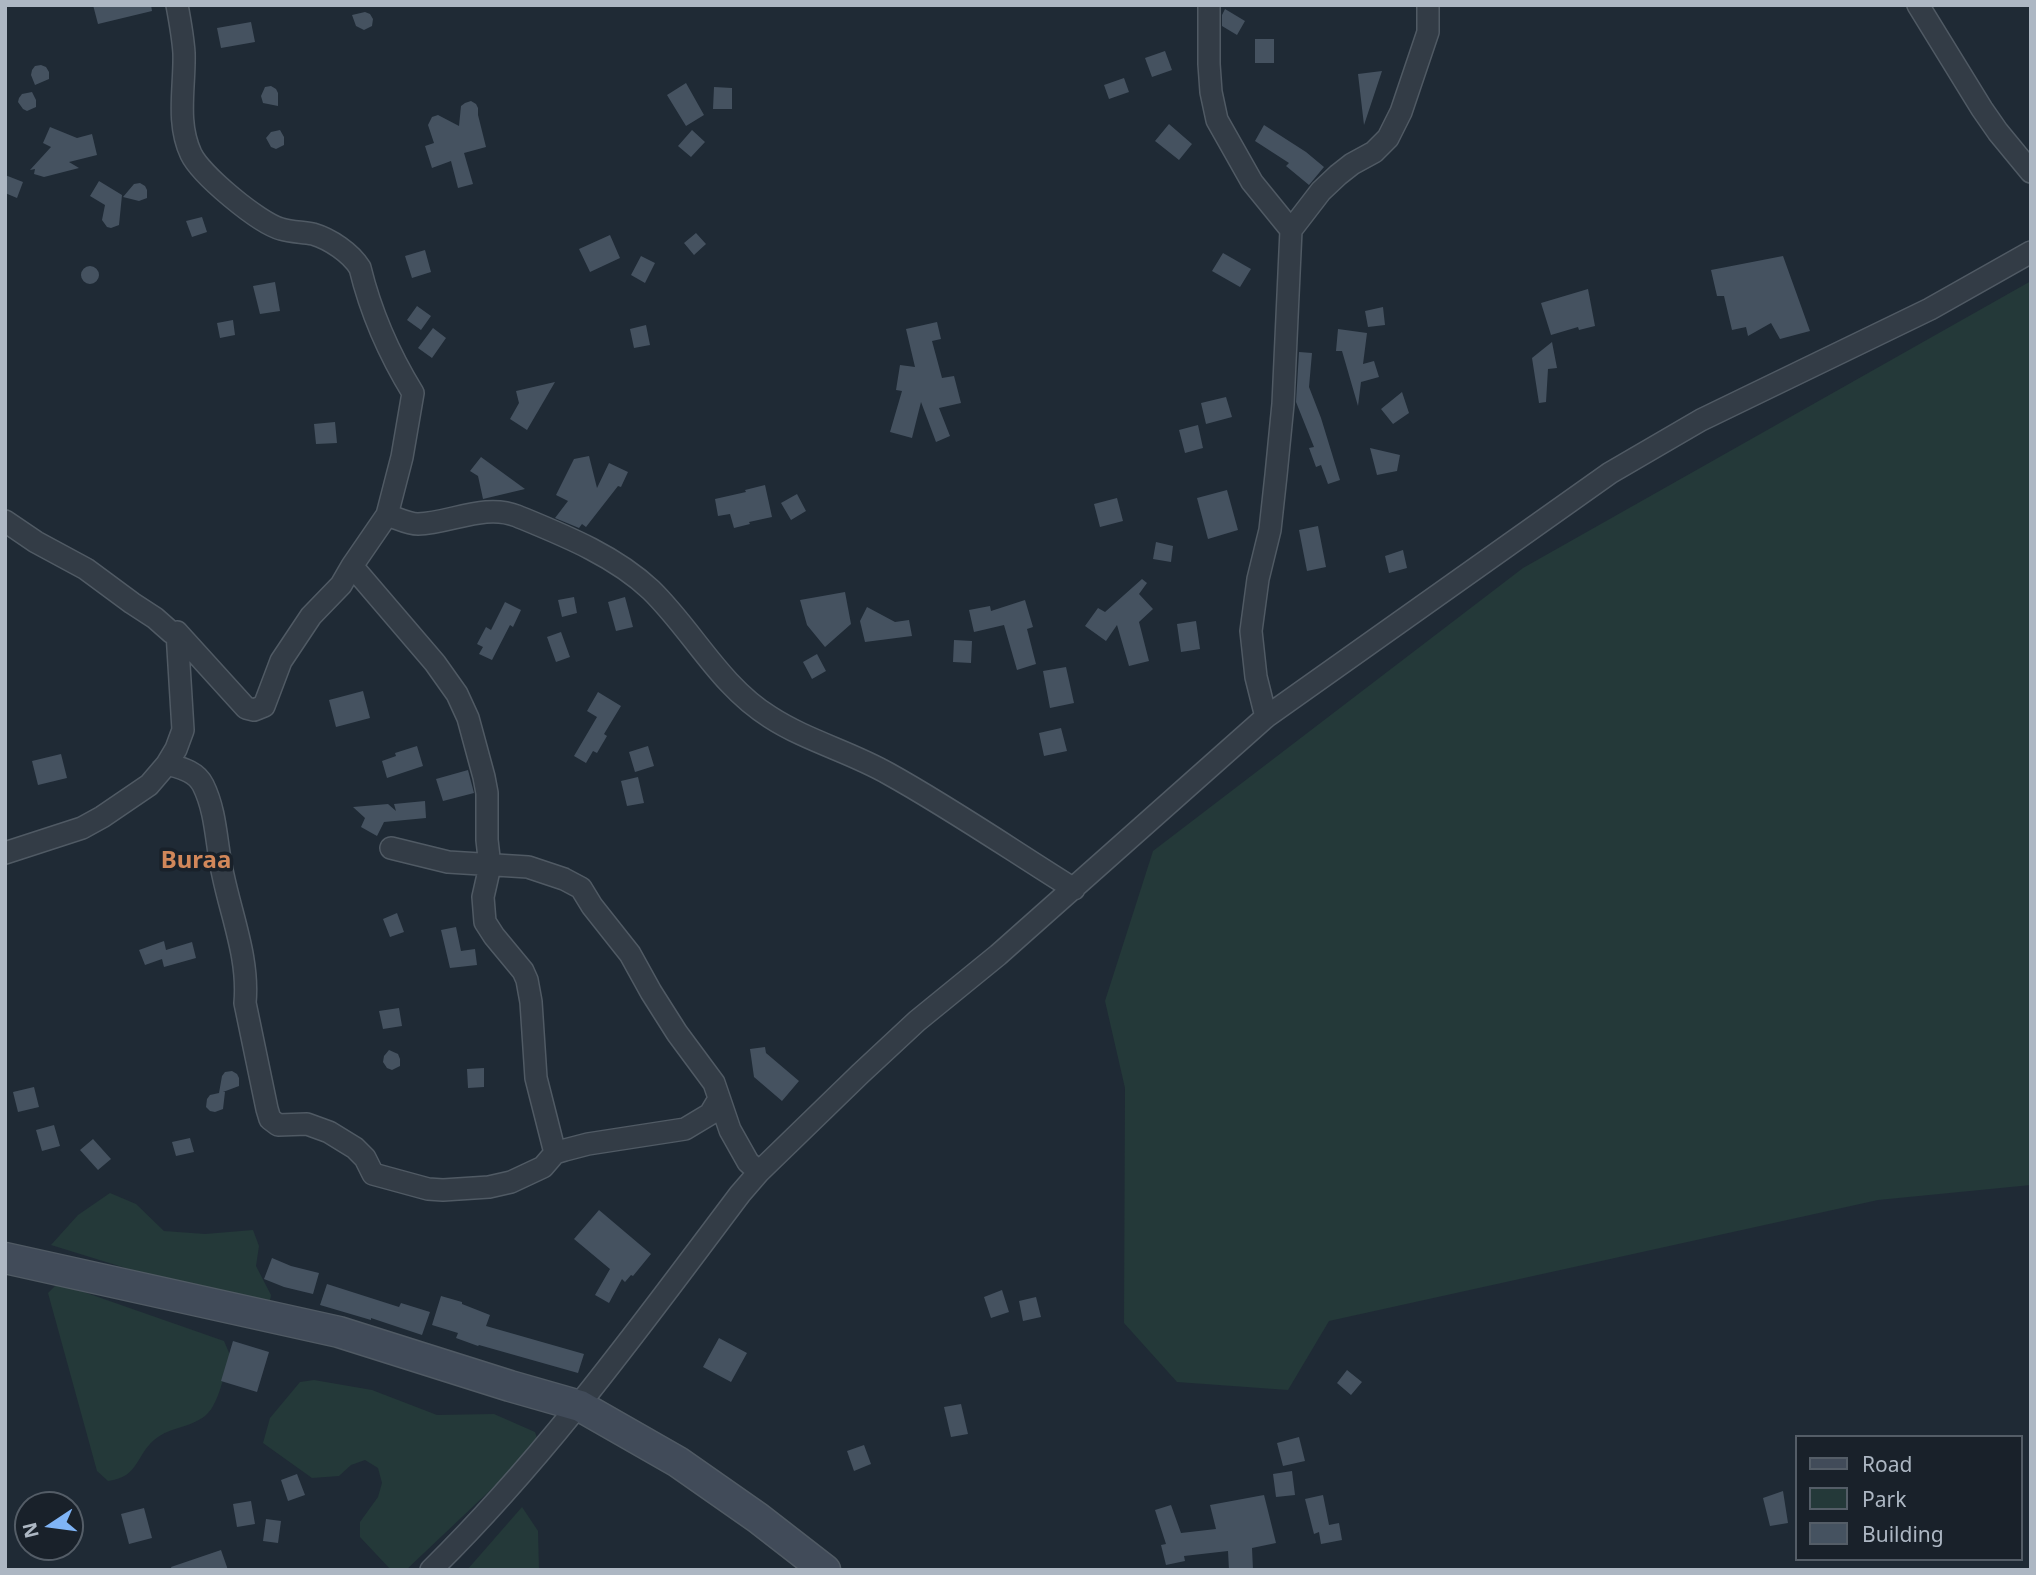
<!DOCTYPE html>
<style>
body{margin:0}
#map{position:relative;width:2036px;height:1575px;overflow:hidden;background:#1f2a35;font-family:"Noto Sans",sans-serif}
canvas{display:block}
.frame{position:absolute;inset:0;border:7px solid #adb7c3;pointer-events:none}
.legend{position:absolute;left:1795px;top:1435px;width:228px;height:126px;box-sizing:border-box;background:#19212a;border:2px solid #545d67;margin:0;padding:9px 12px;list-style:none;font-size:21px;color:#adb7c3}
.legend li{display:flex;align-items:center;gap:14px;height:35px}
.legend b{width:35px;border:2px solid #545d67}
.north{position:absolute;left:14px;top:1491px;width:70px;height:70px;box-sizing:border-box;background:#19212a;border:2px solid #545d67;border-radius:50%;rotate:257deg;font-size:19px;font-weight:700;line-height:28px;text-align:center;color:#adb7c3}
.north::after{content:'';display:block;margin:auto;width:24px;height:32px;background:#7fb4f6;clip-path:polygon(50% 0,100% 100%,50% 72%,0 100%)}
</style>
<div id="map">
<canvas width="2036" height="1575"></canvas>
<div class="frame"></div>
<ul class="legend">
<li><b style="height:9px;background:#414b59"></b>Road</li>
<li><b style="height:19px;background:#243939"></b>Park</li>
<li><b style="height:19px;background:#455260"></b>Building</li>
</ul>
<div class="north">N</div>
</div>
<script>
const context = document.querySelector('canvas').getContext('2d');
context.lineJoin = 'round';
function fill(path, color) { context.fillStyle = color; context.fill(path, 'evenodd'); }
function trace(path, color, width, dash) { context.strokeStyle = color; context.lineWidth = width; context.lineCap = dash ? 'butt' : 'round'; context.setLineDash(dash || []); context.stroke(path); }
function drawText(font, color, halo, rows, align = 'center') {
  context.font = font + ' "Noto Sans",sans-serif'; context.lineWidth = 7; context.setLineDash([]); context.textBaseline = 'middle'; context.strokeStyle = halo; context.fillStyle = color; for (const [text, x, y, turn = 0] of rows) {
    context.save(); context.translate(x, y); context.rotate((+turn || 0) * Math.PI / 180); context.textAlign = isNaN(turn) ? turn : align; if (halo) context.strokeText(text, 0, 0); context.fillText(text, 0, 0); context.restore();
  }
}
fill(new Path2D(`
 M2031,281v904l-153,15 -549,121 -41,69 -111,-8 -53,-59 1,-235 -20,-87 48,-150 370,-283z
 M110,1193l26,11 28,27 41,3 48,-4 6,16 -3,20 15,29 -3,17 -217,-67 27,-30z
 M58,1283l166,58 6,14c-5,16 -9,37 -17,51 -11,21 -38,19 -55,31 -23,16 -17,40 -50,44l-11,-10 -49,-178z
 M314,1380l58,10 65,25 57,-1 41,18 4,12 -133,126h-15l-31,-33v-15l18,-25 4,-14 -4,-15 -13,-8 -14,5 -12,11 -27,2 -49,-35 7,-25 30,-36z
 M522,1507l16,24 1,39h-72z`), '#243939');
fill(new Path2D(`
 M93,5h58l1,6 -54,13z
 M1225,9l20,12 -8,14 -15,-9v-11z
 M365,12l5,2 3,5 -1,7 -8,4 -8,-4 -4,-11z
 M251,22l4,20 -34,6 -4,-20z
 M1255,39h19v24h-19z
 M1165,51l7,19 -20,7 -7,-19z
 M41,65l5,2 3,5v7l-14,6 -4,-10 1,-5 3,-4z
 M1382,71l-18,54 -6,-51z
 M1124,78l5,14 -20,7 -5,-14z
 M686,83l18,32 -18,11 -19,-31z
 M271,86l5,3 2,4v13l-15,-3 -2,-7 4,-9z
 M714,87l18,1v21h-19z
 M32,92l4,8v7l-9,4 -4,-2 -5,-7 1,-4 3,-4z
 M471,101l5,3 2,4v7l8,32 -22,6 9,31 -15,4 -7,-27 -19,7 -7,-22 9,-3 -6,-18 4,-8 6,-2 21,11 2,-20 4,-3z
 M1169,124l23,20 -13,16 -24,-19z
 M1264,125l42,27 18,15 -15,18 -23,-19 3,-3 -34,-22z
 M50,127l27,11 15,-4 5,21 -28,7 10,6 -35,9 -10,-3 1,-5 -5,1 21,-23 -8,-4z
 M280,130l4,7v8l-8,4 -5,-2 -5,-9 5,-6z
 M692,130l13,12 -14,15 -13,-11z
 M5,175l18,7 -6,16 -12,-5z
 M99,181l23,14 -3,30 -8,3 -4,-1 -5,-7 3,-15 -15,-9z
 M140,183l5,3 2,4v8l-8,3 -16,-4 11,-13z
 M202,217l5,15 -15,5 -6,-16z
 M696,233l10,11 -12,11 -10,-12z
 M610,235l10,23 -30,14 -11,-23z
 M425,250l6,22 -19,6 -7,-22z
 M1223,253l28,16 -11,18 -28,-16z
 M641,256l14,7 -10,20 -14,-8z
 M1783,256l27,75 -30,8 -9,-16 -23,13 -2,-9 -14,3 -8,-34h-7l-6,-26z
 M81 275a9 9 0 1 1 18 0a9 9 0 1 1-18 0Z
 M275,282l5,29 -20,3 -7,-28z
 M1588,289l7,37 -16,4 -1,-3 -27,8 -10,-32z
 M417,306l14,10 -10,14 -14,-10z
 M1383,307l2,18 -17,2 -3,-16z
 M233,320l2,15 -15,3 -3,-15z
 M937,322l4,17 -9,2 10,37 12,-2 7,27 -22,5 11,28 -14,6 -15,-40 -9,36 -22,-6 12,-41 -6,-1 4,-25 15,2 -9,-38z
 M646,325l4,20 -16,3 -4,-19z
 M433,328l13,10 -14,20 -14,-10z
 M1338,329l29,4 -4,31 11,-3 5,16 -18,5 -3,24 -16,-55h-6z
 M1552,342l5,26 -9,1 -2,33 -7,1 -7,-45z
 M1299,352l13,1 -3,34 12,31 19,62 -12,4 -7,-19 -5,2 -7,-19 5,-1 -18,-45z
 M555,382l-28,48 -17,-11 9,-16 -3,-12z
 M1402,392l7,21 -16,11 -12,-15z
 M1226,397l6,20 -26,7 -5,-21z
 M335,422l2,21 -21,1 -2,-20z
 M1198,425l5,23 -18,5 -6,-23z
 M1370,448l30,7 -3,16 -20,4z
 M589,456l8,32 12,-25 19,9 -7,15 -3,-1 -32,41 -4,-3 -3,4 -24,-10 13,-17 -12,-6 18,-36z
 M481,457l44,32 -42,10 -5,-23 -8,-5z
 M765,485l7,32 -23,5 1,2 -16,4 -4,-14 -12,2 -3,-17 31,-7 -1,-2z
 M1227,490l11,40 -30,9 -11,-41z
 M797,494l9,17 -15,9 -10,-17z
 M1117,498l6,23 -23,6 -6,-23z
 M1318,526l8,41 -19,4 -8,-41z
 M1156,542l17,4 -2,16 -18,-3z
 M1403,550l4,18 -18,5 -4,-17z
 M1142,579l5,4 -8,11 14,15 -14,13 10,39 -20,5 -12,-41 -11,16 -21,-15 13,-18 7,4z
 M845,592l6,32 -26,23 -18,-22 -7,-25z
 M574,597l3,16 -15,4 -4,-17z
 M625,597l8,30 -17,4 -8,-29z
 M1025,600l8,27 -6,2 9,35 -19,6 -13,-45 -30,7 -5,-22 21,-4 1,5z
 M505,602l16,8 -8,17 -3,-2 -18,35 -13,-6 4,-7 -6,-3 9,-17 5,3z
 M867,607l28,15 14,-2 3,16 -47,6 -5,-21z
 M1196,621l4,28 -19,3 -4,-28z
 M561,632l9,25 -14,5 -9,-25z
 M954,640l18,1 -1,22 -18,-1z
 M817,654l9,17 -14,8 -9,-17z
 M1066,667l8,36 -24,5 -7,-37z
 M363,691l7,27 -34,9 -7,-27z
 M598,692l23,14 -17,28 3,2 -10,17 -4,-2 -7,12 -12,-7 23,-39 -10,-6z
 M1061,728l6,23 -23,5 -5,-23z
 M417,746l6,20 -36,12 -5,-17 14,-5 -1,-3z
 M648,746l6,20 -19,6 -6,-20z
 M61,754l6,24 -29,7 -6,-24z
 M468,770l6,23 -31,8 -7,-22z
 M638,777l6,26 -17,3 -6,-25z
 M425,801l1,17 -42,4 -7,14 -16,-9 4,-9 -12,-11 35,-3 8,7 -2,-7z
 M397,913l7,19 -14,5 -7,-18z
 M456,927l5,24 14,-2 2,16 -27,3 -9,-38z
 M164,941l2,9 26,-8 4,16 -32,9 -2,-8 -17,6 -6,-15z
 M399,1008l3,18 -19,3 -4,-18z
 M765,1047l1,6 33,28 -17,20 -28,-24 -4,-28z
 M389,1050l9,4 2,5v7l-8,4 -5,-2 -4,-6 1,-6z
 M484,1068v19l-16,1 -1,-19z
 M232,1071l5,3 2,4v8l-16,6h2l-2,17 -8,3 -5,-1 -4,-4 1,-8 3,-4 9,-2 3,-17 3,-4z
 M34,1087l5,20 -21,5 -5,-20z
 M54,1125l6,21 -18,5 -6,-21z
 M190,1138l4,14 -18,4 -4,-14z
 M93,1139l18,20 -13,11 -18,-20z
 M599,1210l52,44 -18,22 -2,-1 -6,7 -3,-3 -13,24 -14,-8 15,-26 -36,-30z
 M272,1258l19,8 28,7 -6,21 -29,-7 -20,-8z
 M327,1284l72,23 2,-4 29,9 -8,23 -51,-17v2l-51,-15z
 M1002,1290l7,22 -18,6 -7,-21z
 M441,1296l21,6v2l28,11 -4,11 98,28 -6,19 -99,-28 -1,1 -22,-8 2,-5 -26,-8z
 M1036,1297l5,20 -18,4 -4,-20z
 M719,1338l28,15 -16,29 -28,-15z
 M233,1341l36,11 -12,40 -36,-11z
 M1347,1370l15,12 -11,13 -14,-12z
 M961,1404l7,30 -17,3 -7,-30z
 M1299,1437l6,24 -22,5 -6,-23z
 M864,1445l7,19 -17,7 -7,-20z
 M1292,1471l3,24 -19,2 -3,-23z
 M297,1474l8,21 -17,6 -7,-21z
 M1783,1491l5,32 -18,3 -7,-28z
 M1264,1495l12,48 -24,5 1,22h-24l-1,-19 -44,5 1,5 -19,4 -5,-20 5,-1 -11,-34 16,-5 10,28 35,-4 -6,-24z
 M1323,1495l6,30 10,-2 3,17 -21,4 -2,-12 -5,2 -9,-35z
 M251,1501l4,23 -18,3 -4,-23z
 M144,1508l8,30 -23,6 -8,-30z
 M266,1519l15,2 -3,22 -15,-2z
 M221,1550l7,20h-56l-1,-3z`), '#455260');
const street = new Path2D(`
 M177,5c3,16 6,32 7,48 1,34 -8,69 7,101 10,21 68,69 90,75 10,3 21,3 32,5 17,5 38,19 47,34 11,45 29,86 53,125l-11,64 -15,58c10,3 21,9 31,9 33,-1 67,-21 99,-8 46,19 97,39 134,74 42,41 68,95 119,127 37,24 81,35 119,57 63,35 124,77 185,115
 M1209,5v59l2,28 6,28 35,62 39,48 -8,174 -7,71 -6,55 -12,49 -7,52 5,46 10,40
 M1918,5l64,104 16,23 33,40
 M1291,230l30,-39 17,-16 14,-11 22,-12 14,-14 13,-26 27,-80v-27
 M387,515l-35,51 83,97 22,31 11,24 16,59 3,16v47l3,26 -7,31 2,25 9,14 29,35 4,9 4,22 5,76 19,75
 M5,521l31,21 50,27 46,34 23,15 17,15 5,-1 6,98 -7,19 -9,15 -18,21 -47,32 -20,11 -77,25
 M177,632l69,76 8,2 10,-4 17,-45 30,-45 30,-31 11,-19
 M167,764c14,4 29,7 36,21 14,28 13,61 20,90 9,43 26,84 22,128l22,106 3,10 8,6 29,-1 22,8 26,16 10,10 8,16 55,15 15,1 46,-3 22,-5 32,-15 12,-14 10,-3 23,-6 97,-15 25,-15 9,-15
 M391,848l57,14 80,5 36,12 17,9 11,18 38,48 21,38 26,41 37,50 16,47 18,32 11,10
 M431,1570c116,-114 211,-246 309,-376l19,-22 101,-98 57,-53 81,-66 268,-238 344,-244 91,-53 229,-111 101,-57`);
const secondary = new Path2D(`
 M5,1258l334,74 171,54 70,20 98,56 80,56 67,52`);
trace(street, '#505a64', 24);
trace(secondary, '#505a64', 33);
trace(street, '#333c46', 21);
trace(secondary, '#414b59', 30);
drawText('bold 24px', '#d1875a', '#19212a', [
 ["Buraa",196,861]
]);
</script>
